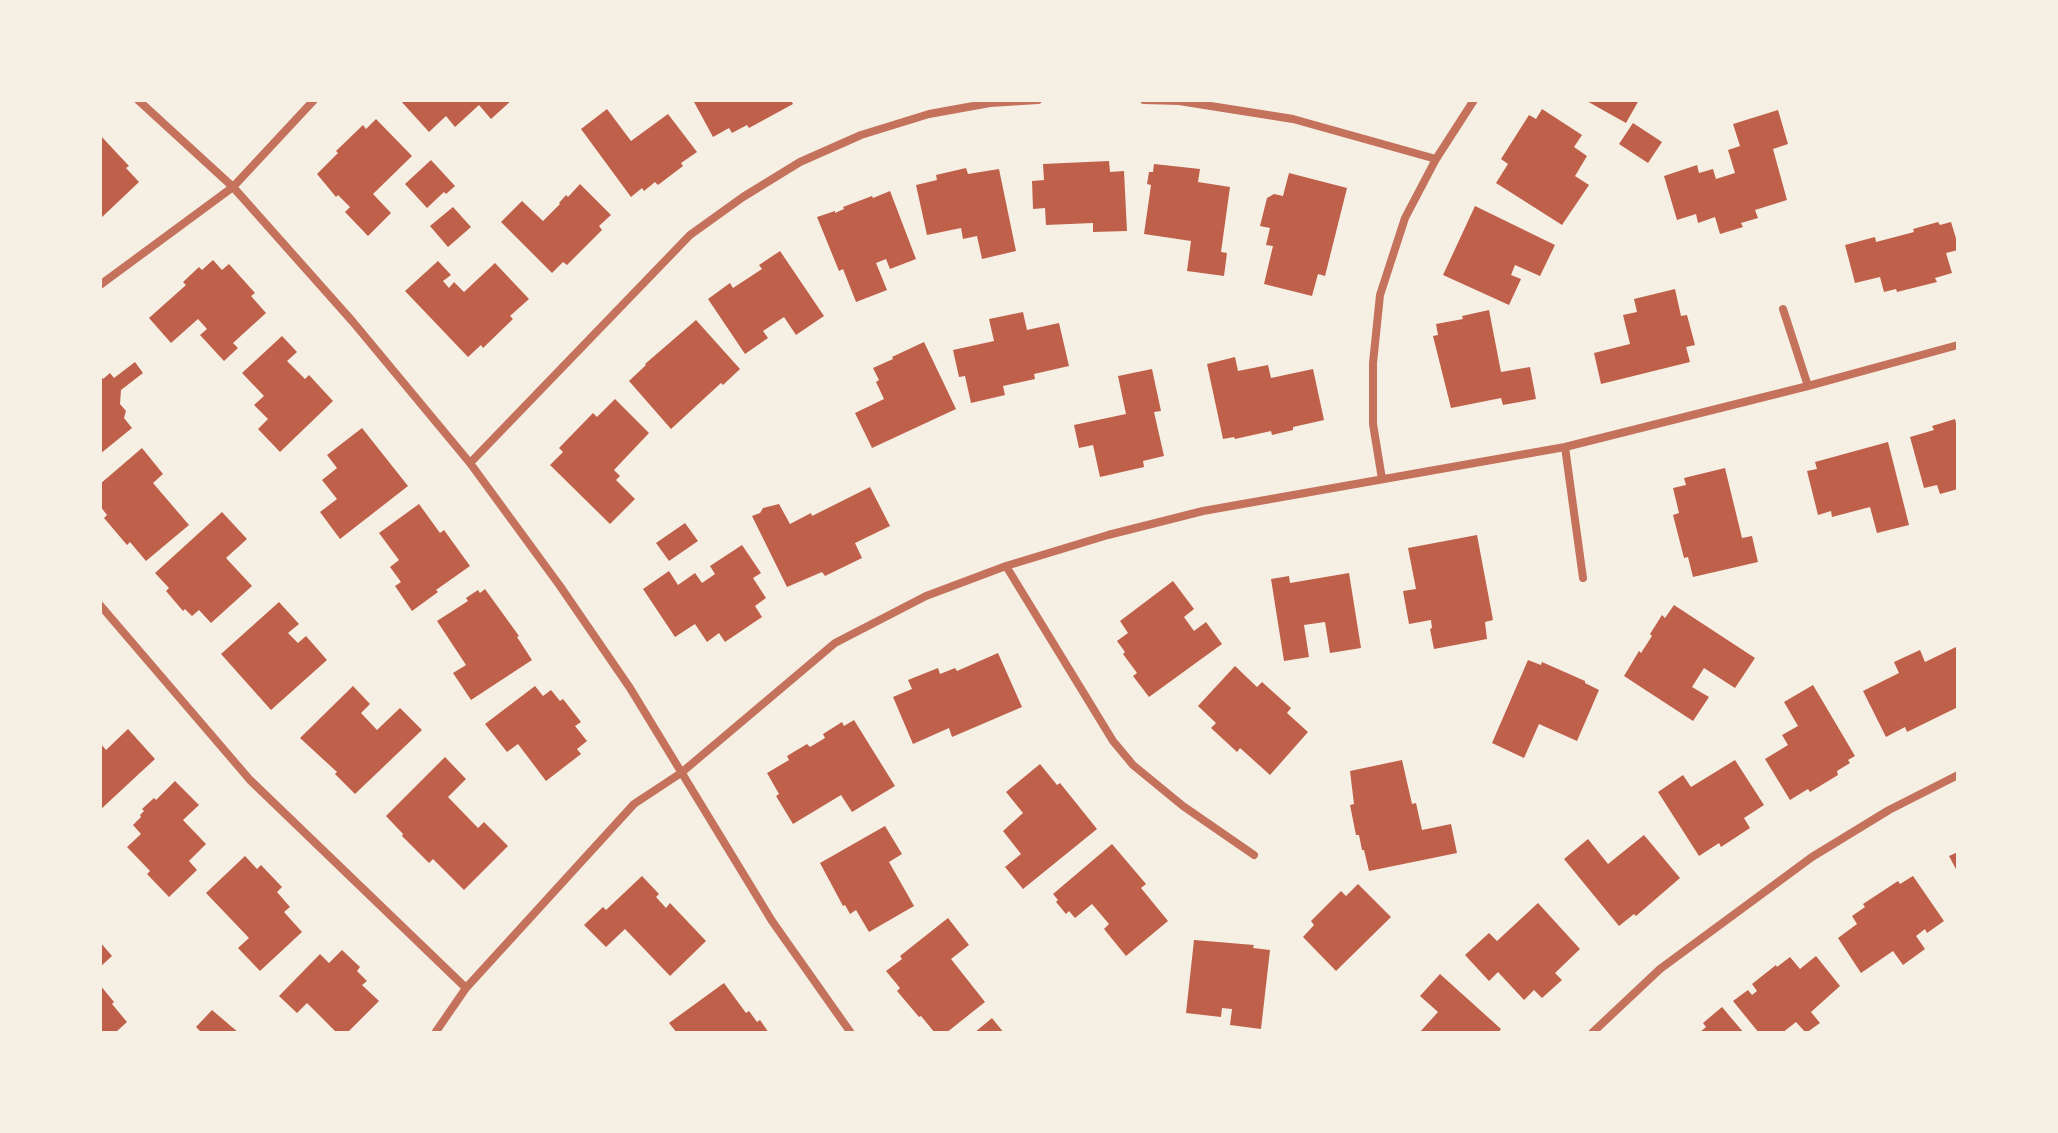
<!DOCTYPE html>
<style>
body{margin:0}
#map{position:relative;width:2058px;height:1133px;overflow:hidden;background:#f6efe4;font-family:Manrope,sans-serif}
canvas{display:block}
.frame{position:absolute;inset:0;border:102px solid #f6efe4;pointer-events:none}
</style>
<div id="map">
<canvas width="2058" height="1133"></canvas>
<div class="frame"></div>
</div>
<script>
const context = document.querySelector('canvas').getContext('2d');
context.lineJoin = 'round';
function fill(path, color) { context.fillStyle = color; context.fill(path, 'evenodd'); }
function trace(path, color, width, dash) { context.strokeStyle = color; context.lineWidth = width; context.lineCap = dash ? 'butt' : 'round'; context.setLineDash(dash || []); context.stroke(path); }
fill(new Path2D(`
 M400,100h112l-21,19 -12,-14 -24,22 -9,-11 -17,16z
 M693,100h98l2,4 -44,24 -2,-3 -15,8 -3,-5 -16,9z
 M1585,100h54l-13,23z
 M607,109l24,32 37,-27 29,38 -16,11 2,3 -25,19 -3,-3 -11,9 -2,-3 -11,9 -50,-68z
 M1542,109l40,26 -8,12 13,9 -12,20 14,9 -27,40 -66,-42 12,-19 -7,-5 28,-44 7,4z
 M1778,110l10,34 -15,5 14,51 -32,10 3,8 -17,5 2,4 -23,7 -5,-17 -17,6 -2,-9 -19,6 -13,-44 33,-11 2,8 14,-4 3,10 19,-6 -7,-23 12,-4 -7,-22z
 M376,119l36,37 -39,38 18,19 -23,23 -23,-24 5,-5 -12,-12 -2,2 -19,-23 21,-21 -2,-2 27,-26 3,4z
 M1633,123l29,19 -14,21 -29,-19z
 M100,135l29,31 -3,2 13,14 -39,37z
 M431,160l24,26 -9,8 -2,-2 -17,16 -22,-24z
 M1109,161l1,11 14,-1 3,60 -34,1v-9l-47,2 -1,-17 -12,1 -1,-28 12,-1 -1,-16z
 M1154,164l46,5 -2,13 32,5 -9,65 6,1 -3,23 -37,-5 4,-30 -47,-7 7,-49 -4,-1 2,-12h4z
 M966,168l2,6 31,-5 17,82 -34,8 -5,-23 -14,3 -2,-11 -34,7 -11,-50 21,-5 -1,-5z
 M1289,173l58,15 -22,88 -7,-2 -6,22 -48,-12 9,-38 -7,-1 4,-17 -10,-2 7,-28 7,-4 9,2z
 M580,184l31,31 -12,11 3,4 -35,35 -4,-3 -11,11 -51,-51 21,-21 21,20 17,-17 -1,-1 7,-8 2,2z
 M890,191l26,68 -26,10 -4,-10 -10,4 11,27 -31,12 -13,-33 -4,2 -22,-54 18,-6v2l9,-4 -1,-2 29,-11 1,2z
 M1475,206l80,39 -15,31 -25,-11 -4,10 10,4 -12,26 -66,-30z
 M453,207l18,20 -23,20 -18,-21z
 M1938,222l2,3 11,-3 7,23v5l-12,3 6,20 -17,5 2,4 -40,10 -1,-3 -12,3 -4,-15 -25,6 -10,-38 30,-8 1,5 38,-10 -1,-3z
 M780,251l44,65 -28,19 -12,-18 -21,14 5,7 -23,16 -37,-55 22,-16 3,5 29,-19 -3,-4z
 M213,260l9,10 7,-6 26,29 -4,3 15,17 -33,30 5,5 -14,13 -24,-26 7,-6 -9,-10 -27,24 -22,-25 37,-33 -3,-3 16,-15 3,3z
 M438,261l13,14 -8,6 6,7 5,-6 10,10 31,-29 34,36 -19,17 3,3 -30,29 -2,-3 -13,12 -63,-66z
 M1675,289l6,27 6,-1 8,30 -9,2 4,15 -89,22 -7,-31 36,-9 -7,-29 14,-3 -3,-13z
 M1489,310l12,62 29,-5 6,32 -33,6 -2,-7 -50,10 -18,-72 5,-1 -2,-11 27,-5 -1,-3z
 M1023,312l4,18 32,-7 10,43 -35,8 1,5 -32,7 2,9 -34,8 -6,-27 -6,1 -6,-27 41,-9 -5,-22z
 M696,320l44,49 -17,16 -2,-2 -50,46 -42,-48 17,-16 -1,-1z
 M282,336l15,16 -10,9 18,18 4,-4 24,26 -53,51 -22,-23 10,-10 -14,-14 10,-9 -22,-23z
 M924,342l32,67 -84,39 -17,-35 29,-14 -8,-17 3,-2 -6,-12 20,-9 -1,-2z
 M1235,357l3,14 30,-6 3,13 42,-9 11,51 -31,7v3l-21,5 -1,-4 -36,8 -1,-2 -11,2 -16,-75z
 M135,362l8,11 -22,17 -1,14 6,7 -2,7 8,10 -32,26v-79l3,4 7,-6 4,5z
 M1152,369l9,42 -7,1 10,44 -21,5 1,6 -44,10 -7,-32 -14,3 -5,-23 52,-11 -8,-38z
 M615,399l34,34 -35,37 6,6 -4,4 19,19 -25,25 -60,-59 13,-13 -4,-4 34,-35 4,4z
 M1955,419l1,4 2,-1v67l-18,5 -3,-9 -13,3 -14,-51 24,-7 -2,-4z
 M362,428l46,58 -68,53 -20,-27 17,-13 -15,-19 15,-12 -10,-13z
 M1888,442l21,83 -32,8 -7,-26 -38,10 -1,-6 -13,4 -11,-44 10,-2 -2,-7z
 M142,448l21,26 -10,9 36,42 -43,36 -16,-19 -3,3 -23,-27 3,-3 -7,-9v-22z
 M1725,468l17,70 10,-2 6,26 -65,15 -5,-20 -4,1 -11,-43 6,-2 -6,-25 13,-3 -2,-7z
 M870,487l20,39 -35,17 7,15 -37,18 -3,-4 -35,15 -35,-71 8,-3 3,-5 16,-4 11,20 21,-11 1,3z
 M419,504l21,29 4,-3 26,36 -34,24 2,2 -26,19 -17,-25 6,-4 -11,-15 9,-7 -20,-27z
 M222,512l25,27 -21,19 26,28 -41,37 -12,-13 -7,6 -7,-7 -2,2 -17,-20 3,-3 -14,-15z
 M685,523l13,18 -29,20 -13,-18z
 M1477,535l16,85 -8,2 2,17 -53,10 -4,-20 2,-1 -1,-8 -22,4 -6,-33 13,-2 -8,-41z
 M742,545l19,28 -8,5 13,20 -11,8 7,11 -37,25 -6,-9 -12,9 -12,-18 -20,13 -32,-48 26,-18 9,14 17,-12 7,10 13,-9 -5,-8z
 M1349,573l12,75 -31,5 -5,-31 -21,3 5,32 -25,4 -13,-82 18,-3 1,7z
 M1173,581l21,28 -10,8 10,14 12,-9 16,22 -73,53 -16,-21 4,-3 -14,-19 2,-2 -8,-11 11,-8 -8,-12z
 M485,589l34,47 -2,1 15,23 -61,40 -18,-27 13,-8 -29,-44 31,-20 -2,-3 12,-8 2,3z
 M279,602l20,22 -11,9 10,10 8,-7 21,24 -56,50 -50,-56z
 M1674,605l81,53 -20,30 -31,-20 -12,19 17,10 -16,24 -69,-45 15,-25 2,2 11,-17 -2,-2 12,-19 3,3z
 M1956,647l2,3v57l-51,25 -2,-5 -19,10 -23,-46 36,-18 -5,-11 26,-12 5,12z
 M998,653l24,54 -70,30 -3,-9 -36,16 -20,-47 19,-8 -4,-9 30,-12 2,6 15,-6 2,3z
 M1528,660l13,5 1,-3 43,19v2l14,7 -22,51 -38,-17 -15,34 -32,-15z
 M1235,666l22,21 5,-5 29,26 -4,5 21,19 -38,43 -30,-27 -3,4 -26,-24 5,-5 -18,-17z
 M1813,685l42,71 -7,4 2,3 -13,8 1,4 -28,17 -2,-3 -18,11 -25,-41 23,-14 -6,-10 16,-9 -14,-24z
 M353,686l17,18 -9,9 16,17 23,-22 22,22 -67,64 -20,-20 2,-2 -37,-34z
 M535,686l8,10 8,-6 9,11 3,-2 18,23 -6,4 12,15 -10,8 4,5 -35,27 -28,-37 -11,8 -22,-28z
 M854,720l41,66 -43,26 -11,-17 -48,29 -17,-28 3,-2 -12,-21 22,-13 -2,-4 20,-12 3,3 15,-9 -2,-4 19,-12 2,4z
 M128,729l27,30 -55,51v-67l6,7z
 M445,757l21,22 -18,18 30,31 6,-6 24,24 -44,44 -31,-31 -4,4 -27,-27 1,-2 -17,-18z
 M1402,760l10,44 4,-1 6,27 29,-6 6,29 -88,18 -5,-21h-2l-3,-15h-3l-6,-30 4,-1 -4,-33z
 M1735,760l29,45 -20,13 6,10 -29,19 -2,-4 -20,13 -41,-64 25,-17 8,12z
 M1040,764l17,21 3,-2 37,46 -74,60 -18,-22 16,-13 -18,-23 20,-18 -17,-21z
 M175,781l24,24 -16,15 23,24 -17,17 8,9 -28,27 -22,-23 3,-3 -23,-24 14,-13 -8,-9 8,-8 -1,-2 4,-4 -2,-2 12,-11 2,2z
 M885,826l17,28 -13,8 25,44 -45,26 -13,-22 -6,4 -5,-9 -2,1 -23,-43z
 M1644,835l36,43 -44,38 -2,-2 -15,12 -55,-67 24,-20 20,25z
 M1112,844l34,40 -5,4 27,33 -42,35 -22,-27 5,-5 -17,-20 -17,14 -6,-7 -3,3 -10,-12 2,-2 -5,-6z
 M1958,852v21l-9,-17z
 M245,856l12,13 4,-4 21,22 -5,5 13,15 -6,5 18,20 -42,39 -22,-23 11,-10 -43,-45z
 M642,876l17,18 -3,3 10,11 4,-5 36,38 -36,35 -45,-47 -19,18 -22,-22 19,-18 3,3z
 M1913,876l31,45 -17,12 -2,-4 -9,7 9,13 -22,16 -10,-14 -32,22 -23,-35 19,-14 -5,-8 13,-9 -2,-3 35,-23 2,3z
 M1358,884l33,33 -55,54 -33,-34 11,-12 -3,-4 30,-30 5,5z
 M1538,903l42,46 -25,24 7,7 -20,18 -8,-8 -10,10 -26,-28 -9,9 -24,-26 24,-22 8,8z
 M948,918l21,27 -18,14 34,43 -39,31h-11l-14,-17 -2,1 -22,-26 3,-3 -14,-17 16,-12 -2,-3z
 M1194,940l60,5 -1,3 17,2 -9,79 -31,-4 2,-16 -10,-1 -1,9 -35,-4z
 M100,942l12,14 -12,11z
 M342,950l18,17 -3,4 10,10 -5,4 17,16 -32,32h-10l-30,-30 -10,10 -18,-17 41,-42 9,9z
 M1816,956l24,30 -29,26 9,11 -14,10 -10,-11 -14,11h-23l-26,-32 15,-11 4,5 5,-4 -5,-7 24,-19 1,2 13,-10 10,12z
 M1440,974l61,55 -3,4h-79l19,-21 -18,-16z
 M724,983l22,30 3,-2 8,11 3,-2 9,13h-92l-8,-10z
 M100,985l14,17 -2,2 15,18 -12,11h-15z
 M1722,1007l22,26h-45l7,-6 -3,-4z
 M212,1010l27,23h-37l-6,-6z
 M992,1018l12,15h-30z`), '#bf614a');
trace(new Path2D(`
 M138,100l95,87 120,135 117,141 90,123 70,102 142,233 79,112
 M1144,100l35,1 114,18 143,40
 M100,285l133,-98 81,-87
 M1783,309l25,77
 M1565,447l18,131
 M470,463l220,-228 53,-38 57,-35 61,-27 68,-21 61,-11 48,-3
 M1382,479l-9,-55v-61l7,-68 25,-77 31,-59 38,-59
 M1006,566l107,175 20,24 50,41 71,49
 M100,605l150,175 216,208
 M435,1033l31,-45 168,-184 47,-31 154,-130 91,-47 80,-30 102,-31 95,-24 362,-64 243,-61 150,-41
 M1592,1033l68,-64 152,-112 77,-47 69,-35`), '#c5725c', 8);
</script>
